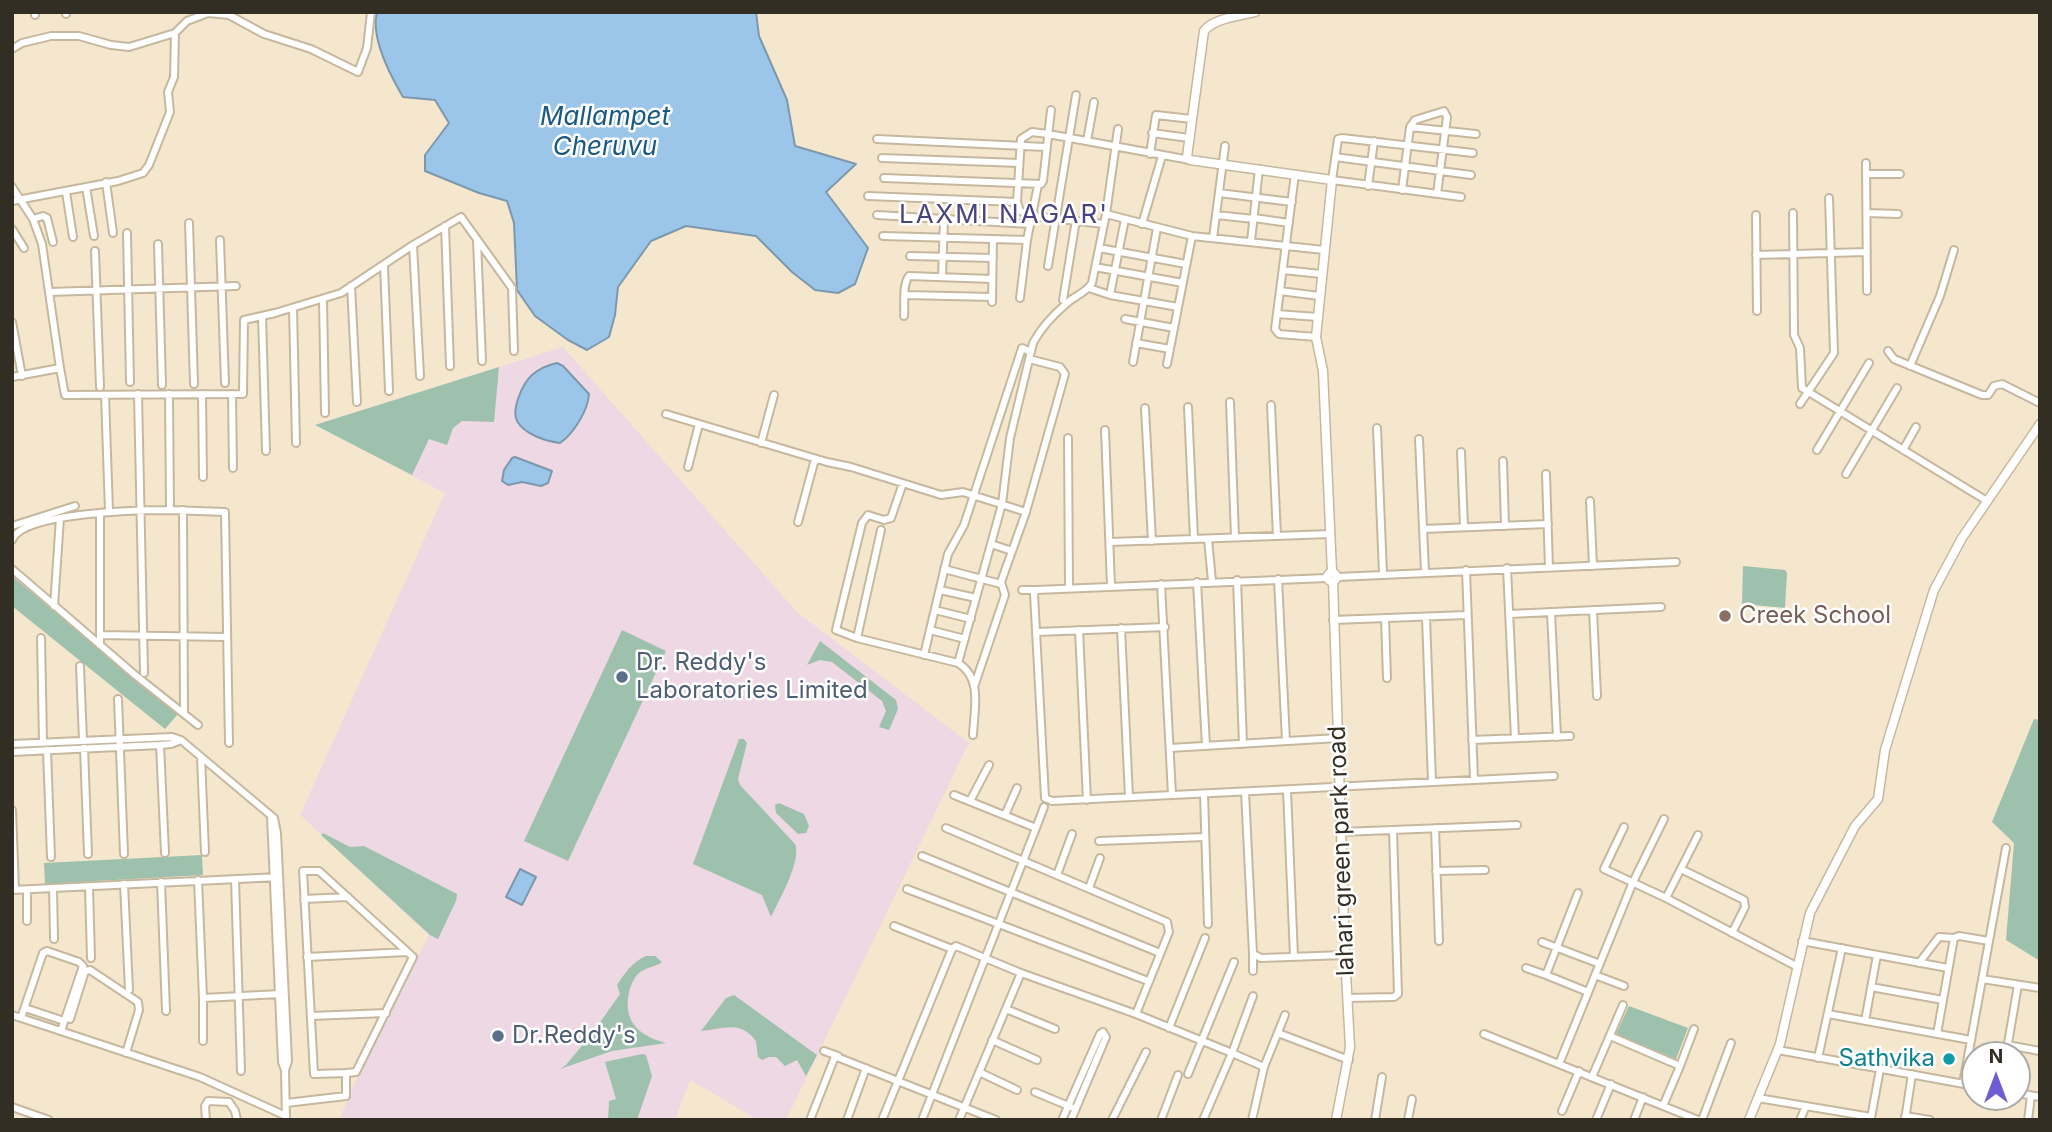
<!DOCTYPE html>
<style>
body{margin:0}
#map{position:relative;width:2052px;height:1132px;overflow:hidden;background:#f5e7cd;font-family:Inter,sans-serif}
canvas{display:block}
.frame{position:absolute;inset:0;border:14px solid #332e24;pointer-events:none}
.north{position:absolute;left:1961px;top:1041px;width:70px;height:70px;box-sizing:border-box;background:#fff;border:2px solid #adaba7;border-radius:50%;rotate:0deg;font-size:19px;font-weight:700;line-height:28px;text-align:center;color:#332e24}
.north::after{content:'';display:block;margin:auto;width:24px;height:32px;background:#6e5cd6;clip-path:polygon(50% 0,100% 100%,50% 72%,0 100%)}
</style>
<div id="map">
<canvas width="2052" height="1132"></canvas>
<div class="frame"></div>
<div class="north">N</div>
</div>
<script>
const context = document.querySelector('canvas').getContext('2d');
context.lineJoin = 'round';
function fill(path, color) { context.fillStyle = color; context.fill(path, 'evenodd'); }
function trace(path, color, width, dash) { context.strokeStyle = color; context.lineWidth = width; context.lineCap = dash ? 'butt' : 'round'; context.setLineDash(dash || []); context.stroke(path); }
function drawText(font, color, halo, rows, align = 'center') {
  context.font = font + ' Inter,sans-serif'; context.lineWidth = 5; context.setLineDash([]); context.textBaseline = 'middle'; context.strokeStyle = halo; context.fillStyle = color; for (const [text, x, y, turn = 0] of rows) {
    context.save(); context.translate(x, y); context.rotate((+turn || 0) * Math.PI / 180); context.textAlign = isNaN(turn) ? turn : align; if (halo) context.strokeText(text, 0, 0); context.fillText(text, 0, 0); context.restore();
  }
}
fill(new Path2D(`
 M563,347l234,265 172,131 -183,377h-28l-68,-40 -15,40h-336l22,-52 68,-133 -129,-120 145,-322 -130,-68z`), '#eed8e4');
fill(new Path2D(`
 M499,367l-5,55 -32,-1 -9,7 -6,17 -18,-6 -17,36 -97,-50z
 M1743,566l42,4 2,3 -2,35 -43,-4z
 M12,576l166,138 -13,15 -153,-123z
 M622,630l44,21 -98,210 -44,-20z
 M820,641l76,59 2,9 -9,21 -10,-3 7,-16 -4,-10 -50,-39 -12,-2 -13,5z
 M2034,719l6,1v241l-34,-21 8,-97 -22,-21z
 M739,739h5l3,4 -9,36 2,6 55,59c7,16 -16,56 -24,73l-9,-22 -69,-31z
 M779,803l25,11 5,12 -3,7 -8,1 -22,-21 -1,-8z
 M323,833l27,14 14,-1 93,48 -1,7 -18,38 -8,-4 -109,-100z
 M202,855l1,20 -158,9 -1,-21z
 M646,956h9l7,6c-6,5 -17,5 -24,12 -6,6 -9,16 -10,25 -3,26 15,38 38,44l-54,8 -52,18 6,-4 28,-34 26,-37 -3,-9c8,-12 15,-23 29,-29z
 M734,995l83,60 -11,21 -9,-16 -12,6 -9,-9h-7l-7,3 -4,-3 -2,-16c-17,-22 -33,-11 -55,-10l25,-33z
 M1629,1006l59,22 -12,31 -60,-25z
 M642,1054l4,1 6,21 -15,44h-29l1,-19 7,-2 -11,-37z`), '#9dc1ac');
const water = new Path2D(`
 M377,12h379l3,24 28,64 8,46 61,18 -30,28 42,56 -13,36 -17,9 -23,-3 -23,-18 -36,-36 -70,-10 -35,15 -33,46 -3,28 -6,22 -22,13 -19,-10 -33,-24 -18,-26 -3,-67 -7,-22 -28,-8 -54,-22v-16l24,-32 -14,-23 -32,-3c-13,-22 -33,-59 -26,-85z
 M557,363l6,3 26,28c-1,17 -16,40 -29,49 -14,-2 -35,-8 -43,-22 -6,-12 6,-38 15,-46 7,-6 16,-10 25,-12z
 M515,457l37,14 -4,12 -7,3 -19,-4 -14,3 -6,-4 2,-11 8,-12z
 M520,869l16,8 -14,28 -16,-8z`);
fill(water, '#9cc6e9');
trace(water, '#7c98ae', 2);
const minor = new Path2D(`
 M35,12v3
 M66,12v2
 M12,49l10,-6 29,-7h28l32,9 18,2 46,-14 12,-12 21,-8 21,2 35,19 47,15 47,23 9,-24 4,-36
 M1410,127l66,7
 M1152,133l37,5
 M877,139l168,8
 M1087,141l7,-39
 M1150,154l6,-39 36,4
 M1335,157l136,18
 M882,158l137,5
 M1866,163l1,128
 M1295,174l-20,155 4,5 37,3
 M1866,174h34
 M884,178l157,6 2,-3 8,-71
 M106,182l7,51
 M1368,186l6,-45
 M12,187l21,32 9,25 18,124 -48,9
 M86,187l8,49
 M1402,190l8,-63 5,-7 29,-9 3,6 -10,77
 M66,192l7,45
 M1219,193l73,9
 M868,196l149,6
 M1461,197l-129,-17 6,-41 4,-1 131,15
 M12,201l106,-20 25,-8 6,-8 21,-53 -2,-20 6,-15 1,-44
 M1793,213l1,122 6,13 2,40 185,113
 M1867,213l31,1
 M1106,214l86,22 132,14
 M877,215l153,9
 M1216,215l38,4
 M1756,215l1,96
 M1254,218l35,5
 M33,219l10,-3 4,2 6,24
 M189,223l5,161
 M1104,224l-72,-8 -12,-5 -3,-9 4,-63 11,-7 16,2 142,26
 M1142,224l20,-68
 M445,226l5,140
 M12,229l12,19
 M127,233l3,149
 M883,236l144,4 11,-55
 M1213,238l12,-92
 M220,240l5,143
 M477,241l5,120
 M1251,241l8,-72
 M158,244l4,141
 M413,245l7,131
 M1099,248l87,16
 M95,251l5,136
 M1756,255l111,-3
 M910,256l83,2
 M384,265l5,126
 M1048,266l28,-171
 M1095,267l88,16
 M1283,270l38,4
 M942,277l2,-58
 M351,286l6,116
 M1089,288l21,7 68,12
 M1280,291l39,5
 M49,292l187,-6
 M906,295l86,2
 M1110,295l15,-76
 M1020,298l7,-58
 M323,299l2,114
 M1063,300l13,-80
 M992,302l1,-62
 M293,308l3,135
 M1277,314l40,3
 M262,316l4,135
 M904,316c1,-12 -2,-31 5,-40l83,3
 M1125,319l49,9
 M12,322l10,54
 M1136,343l34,6
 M1888,351l6,8 88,36h6l6,-9 8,-2 38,19
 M1133,362l24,-134
 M1167,364l25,-128
 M1910,366l30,-70 14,-46
 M60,368l5,27 178,-1 1,-74 31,-7 66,-20 72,-48 48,-28 51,71 2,63
 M138,394l6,279
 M169,394l1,116 55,2 4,231
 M202,394l1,83
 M232,394l1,74
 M105,395l4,116
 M1230,402l5,135
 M1800,404l34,-51 -5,-155
 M1271,405l6,131
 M1188,407l6,132
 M1145,408l7,133
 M666,414l161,48 24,5 90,28 22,-3 63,20
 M1377,428l6,146
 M1105,430l6,156
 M1068,438l1,149
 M1419,439l6,133
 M761,443l13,-48
 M1817,450l52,-87
 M1903,450l13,-23
 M1461,452l3,75
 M1503,461l2,65
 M688,467l11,-43
 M1546,474l3,94
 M1846,474l51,-86
 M903,483l-12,35 -7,2 -16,-5 -6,8 -26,107 21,8 101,25c25,15 16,47 15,72
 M1590,501l3,65
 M183,510l1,203
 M100,513v132
 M798,522l17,-63
 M12,526l63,-20
 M1423,529l125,-5
 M1208,539l4,42
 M12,540c10,-28 130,-30 158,-30
 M1110,542l220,-8
 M991,544l21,7
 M1507,568l8,170
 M12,569l123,106 63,50
 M944,569l57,15
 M1466,570l8,210
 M1337,577l339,-15
 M1327,578l-291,12 -2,4 11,204 7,3 502,-25
 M1278,579l8,162
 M1237,580l6,164
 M1197,582l9,164
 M1161,584l11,211
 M940,590l36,8
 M1022,590h14
 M54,606l6,-88
 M935,610l36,9
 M1593,610l4,86
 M1551,612l6,125
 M1509,614l152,-7
 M1426,617l6,165
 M1385,618l2,60
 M1333,620l134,-5
 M1121,628l8,169
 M930,630l35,9
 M1079,630l8,170
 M1036,632l129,-5
 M100,635l127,2
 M41,638l2,105
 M857,638l24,-108
 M924,655l24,-101 16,-29 58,-177 9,4
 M958,663l44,-159 8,-66 23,-95c8,-15 20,-28 33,-39 8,-8 20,-11 26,-21l14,-69 12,-85
 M80,666l3,75
 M975,684l30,-89 -4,-13 25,-70 39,-138 -5,-7 -31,-8
 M118,699l6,155
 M1472,740l98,-4
 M12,744l160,-7 9,3 93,78 3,15 11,228 -3,9 1,50
 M160,745l5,108
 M84,748l4,106
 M1170,748l168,-10
 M47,750l4,107
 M12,752l148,-7 11,-1 10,-4
 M201,758l4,94
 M1287,790l7,167
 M1245,792l8,162 8,4 84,-3
 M1204,794l4,130
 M970,801l19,-36
 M12,810l3,80
 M1005,815l12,-27
 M271,816l11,246 3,8
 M1624,827l-20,42 62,29 130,68
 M946,828l221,94 2,10 -33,82
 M1036,828l8,-21
 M1435,828l4,113
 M1342,832l175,-7
 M1099,841l106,-4
 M922,856l238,97
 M1681,869l63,31 1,7 -13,26
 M1436,871l49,-1
 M1057,875l15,-41
 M235,879l6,192
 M198,880l5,118
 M161,882l5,129
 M124,884l5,106
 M89,887l2,71
 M53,888l1,51
 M1089,888l11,-30
 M907,889l241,92
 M12,890l267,-13
 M27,890v31
 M1578,893l-32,82 42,17
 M1666,898l32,-63
 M304,899l44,-2
 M894,926l58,23
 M1802,941l146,27
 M1542,942l58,22
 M1253,954v17
 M307,957l100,-5
 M1919,963l20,-26 15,1
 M1526,968l20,7
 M1595,975l29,11
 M1982,979l58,9
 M1871,987l72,13
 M1253,996l-21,57 32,14
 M1347,998l47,-1 4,-3 -5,-164
 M25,1008l39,13
 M1006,1009l49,20
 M1828,1014l143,26
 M12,1015l188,62 86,39
 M311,1016l75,-3
 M21,1018l22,-65 4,-2 32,11 4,4 -22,65
 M70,1019l15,-48 5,-1 48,32 1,8 -13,43
 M1865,1021l12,-66
 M1169,1028l36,-90
 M1278,1033l71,27
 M1484,1034l214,86
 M1937,1034l17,-96 5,-2 30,5
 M1610,1036l70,30 -17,40
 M992,1040l45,20
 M203,1041v-43l77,-4
 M2007,1045l33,6
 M1778,1050l197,36
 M824,1051l14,5
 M2006,1055l12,-70
 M1818,1058l24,-110
 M1559,1064l74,-182 31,-63
 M1680,1066l14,-37
 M979,1072l38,18
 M1188,1074l46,-112
 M1592,1077l31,-72
 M1963,1084l43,-236
 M1035,1092l36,15
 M2017,1093l23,4
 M1758,1098l113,19
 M286,1103l60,-7v-23l-32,1 -11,-203h16l94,86 -57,115 -10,1
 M12,1107l37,13
 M1562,1111l17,-40
 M1905,1116l25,4
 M1871,1118l9,-49
 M206,1120l-1,-14 3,-5 21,1 6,9 2,9
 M810,1120l24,-61 3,-2 159,63
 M847,1120l19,-52
 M882,1120l70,-171 4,-3 65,27 115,41 96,39 -29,67
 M922,1120l114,-292 -82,-33
 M959,1120l62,-147
 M1062,1120l38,-86 3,-2 3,5 -35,83
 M1112,1120l34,-68
 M1161,1120l17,-45
 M1252,1120l12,-53 21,-52
 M1375,1120l7,-43
 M1408,1120l4,-21
 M1596,1120l15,-36
 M1634,1120l9,-23
 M1702,1120l29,-77
 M1800,1120l6,-14
 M1905,1120l7,-46
 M2028,1120l3,-24`);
const tertiary = new Path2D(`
 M1255,12c-15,4 -41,6 -51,19l-17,126 3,3 142,20 -16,157 7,34 9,201
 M1327.5 577a4.5 4.5 0 1 1 9 0a4.5 4.5 0 1 1-9 0Z
 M1333,581l12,374 5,92 -14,73
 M1749,1120l31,-76 30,-131 45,-87 23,-27 7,-49 49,-160 28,-52 78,-114`);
trace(minor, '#c6b89f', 10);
trace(tertiary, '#c6b89f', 11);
trace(minor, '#fff', 6);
trace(tertiary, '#fff', 8);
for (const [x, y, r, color] of [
 [1725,616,7,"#8d6e63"],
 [622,677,7,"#5c6f8a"],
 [498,1036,7,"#5c6f8a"],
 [1949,1059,7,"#0f9aa8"]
]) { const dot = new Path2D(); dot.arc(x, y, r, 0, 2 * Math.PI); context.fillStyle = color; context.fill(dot); trace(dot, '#fff', 2.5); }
drawText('24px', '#785e54', '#fff', [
 ["Creek School",1739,616]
], 'left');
drawText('24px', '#4e5e75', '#fff', [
 ["Dr. Reddy's",636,663],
 ["Laboratories Limited",636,691],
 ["Dr.Reddy's",512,1036]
], 'left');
drawText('24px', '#332e24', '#fff', [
 ["lahari green park road",1342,851,-92]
]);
drawText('24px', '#0d838f', '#fff', [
 ["Sathvika",1935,1059]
], 'right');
drawText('italic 26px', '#175884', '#fff', [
 ["Mallampet",605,117],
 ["Cheruvu",605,147]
]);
context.letterSpacing = '2px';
drawText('26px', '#494380', '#fff', [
 ["LAXMI NAGAR'",1004,215]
]);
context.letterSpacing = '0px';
</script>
